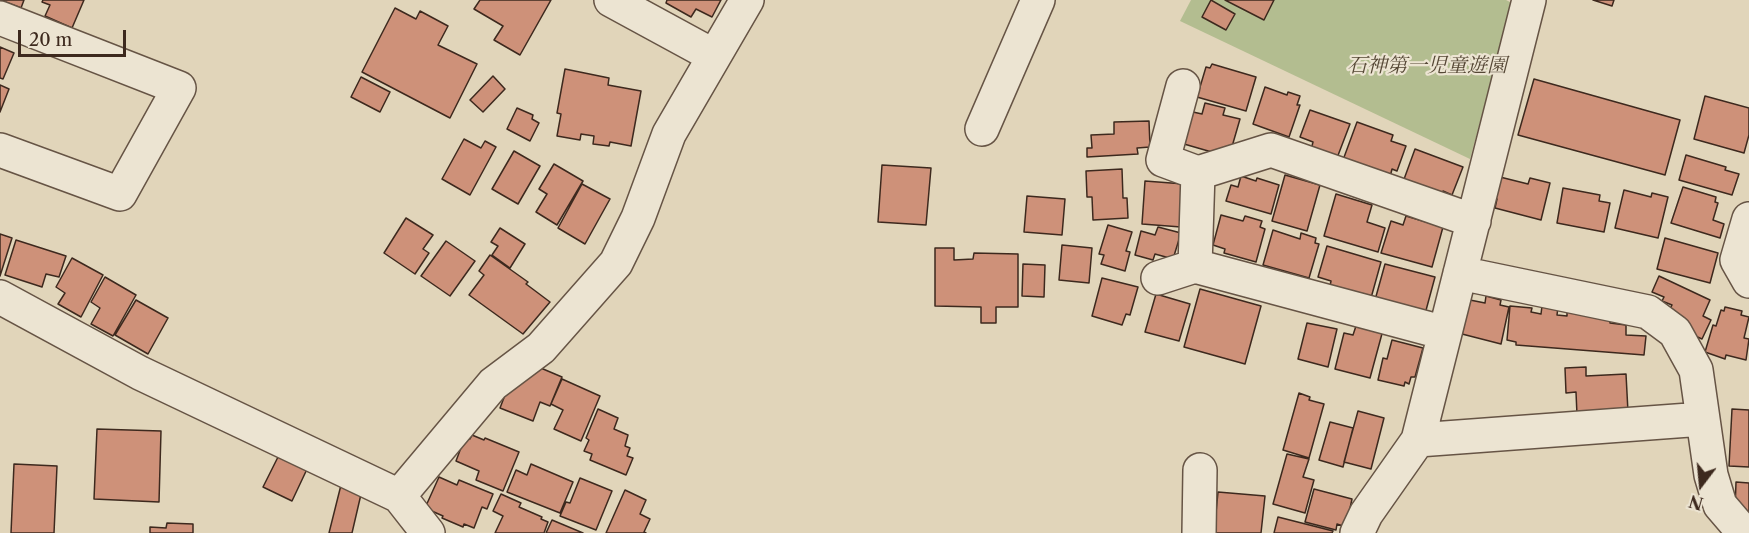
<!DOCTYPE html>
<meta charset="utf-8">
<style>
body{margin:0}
#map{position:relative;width:1749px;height:533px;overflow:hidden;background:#e1d5ba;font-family:"Libre Caslon Text",serif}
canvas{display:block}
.north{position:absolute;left:1671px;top:455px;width:60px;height:60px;-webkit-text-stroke:4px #ece4d2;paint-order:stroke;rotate:196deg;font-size:16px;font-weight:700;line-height:24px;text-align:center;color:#3d291e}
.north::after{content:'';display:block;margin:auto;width:21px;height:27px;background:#3d291e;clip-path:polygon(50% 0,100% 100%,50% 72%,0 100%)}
.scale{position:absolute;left:18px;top:30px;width:108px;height:27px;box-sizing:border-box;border:3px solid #3d291e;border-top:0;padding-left:8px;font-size:18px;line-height:21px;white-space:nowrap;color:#3d291e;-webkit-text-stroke:4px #ece4d2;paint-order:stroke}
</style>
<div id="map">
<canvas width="1749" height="533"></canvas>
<div class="north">N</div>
<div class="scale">20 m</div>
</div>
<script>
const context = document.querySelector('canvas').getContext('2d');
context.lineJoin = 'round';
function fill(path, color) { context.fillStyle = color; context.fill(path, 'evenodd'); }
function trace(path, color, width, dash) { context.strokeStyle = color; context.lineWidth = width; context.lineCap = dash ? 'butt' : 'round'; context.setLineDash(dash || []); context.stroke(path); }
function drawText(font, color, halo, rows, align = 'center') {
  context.font = font + ' "Libre Caslon Text","Noto Serif JP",serif'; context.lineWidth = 4.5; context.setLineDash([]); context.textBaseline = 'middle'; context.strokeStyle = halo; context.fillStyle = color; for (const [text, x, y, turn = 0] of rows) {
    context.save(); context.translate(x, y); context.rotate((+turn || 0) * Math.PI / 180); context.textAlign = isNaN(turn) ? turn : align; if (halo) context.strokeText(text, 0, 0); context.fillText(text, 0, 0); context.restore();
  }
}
fill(new Path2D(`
 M1191,0h315l6,3 -42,156 -290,-138z`), '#b3bd90');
const building = new Path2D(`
 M0,0h24l-3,8z
 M43,0h41l-12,28 -27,-12 5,-11 -8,-3z
 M480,0h71l-31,55 -26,-15 9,-14 -29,-17z
 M667,0h54l-9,17 -16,-8 -5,8 -25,-14z
 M1211,0l24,14 -9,16 -24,-13z
 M1225,0h49l-10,20z
 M1593,0h21l-2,6z
 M395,8l21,11 4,-8 28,15 -10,19 39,19 -27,54 -88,-46z
 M0,47l14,6 -11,26 -3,-1z
 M1212,64l44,13 -10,34 -49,-14 9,-30 4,1z
 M565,69l44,9 -1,7 33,6 -10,55 -21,-4 -1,4 -16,-2 1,-8 -13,-2 -1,6 -23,-4 4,-22 -4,-1z
 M493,76l12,13 -22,23 -13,-12z
 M361,77l29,15 -10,20 -29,-15z
 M1534,79l146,41 -15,55 -147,-40z
 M0,85l9,4 -9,23z
 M1265,87l22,8 1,-3 12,4 -3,9h3l-11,32 -36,-13z
 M1705,96l44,12v27l-5,18 -50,-14z
 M1205,103l20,5 -2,7 17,4 -11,38 -45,-13 9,-32 9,2z
 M517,108l16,7 -1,4 7,4 -9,18 -23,-12z
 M1310,110l40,14 -13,34 -26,-8 2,-8 -13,-5z
 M1149,121l1,26 -13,1 1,6 -51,3v-9h5l-1,-13 23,-1v-12z
 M1357,122l36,13 -2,6 15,5 -9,25 -5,-2 -2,8 -47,-17z
 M464,139l17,9 4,-7 11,6 -26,48 -28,-16z
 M1415,149l48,18 -11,28 -9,-4 -2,5 -38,-14z
 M514,151l26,15 -22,38 -26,-15z
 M1686,155l40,12 -1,3 14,4 -7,21 -53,-15z
 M554,164l29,17 -26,44 -21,-13 11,-18 -8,-5z
 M882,165l49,3 -5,57 -48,-3z
 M1122,169l1,29h4l1,20 -35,2 -1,-23h-5l-1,-26z
 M1285,175l35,10 -13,46 -35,-10z
 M1241,176l15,5 1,-3 22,7 -8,29 -45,-13 5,-16 7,2z
 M1496,176l32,8 2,-6 20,5 -9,37 -46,-12 2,-9 -7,-1z
 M1145,181l39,3 -3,43 -39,-3z
 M582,184l28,15 -25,45 -27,-16z
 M1683,187l33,10 -1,5 3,1 -5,17 11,4 -4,14 -49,-15z
 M1563,188l37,7 -1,6 11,2 -6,29 -47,-9z
 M1624,190l27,7 1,-4 16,4 -10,41 -43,-10z
 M1336,194l36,11 -5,17 18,6 -7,24 -54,-16z
 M1027,196l38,3 -3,36 -38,-3z
 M1221,215l22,6 2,-5 17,5 -2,6 5,2 -9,33 -32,-9 1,-4 -12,-4z
 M1406,216l37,11 -11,40 -51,-14 10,-32 12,4z
 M406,218l27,17 -10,14 6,4 -14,21 -31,-21z
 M1108,225l24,7 -6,19 4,1 -5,19 -24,-7 3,-9 -5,-1z
 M1158,227l23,6 -8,26 -18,-5 -2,6 -18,-5 6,-24 14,4z
 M500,228l25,16 -15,24 -18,-13 6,-9 -7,-4z
 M1273,230l27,9 1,-6 15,5 -1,5 4,1 -10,34 -46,-13z
 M0,234l12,4 -12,38z
 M1665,238l53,15 -8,30 -53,-14z
 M16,240l50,16 -7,21 -13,-3 -4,13 -37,-12z
 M446,241l29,20 -25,35 -29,-20z
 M1062,245l30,3 -3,35 -30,-3z
 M1327,246l54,16 -10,36 -41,-12 1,-5 -13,-4z
 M935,248h19v12l19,-1 1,-6 44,1v53h-22v16h-15v-16l-46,-1z
 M490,255l38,27 -2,2 24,18 -27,32 -54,-39 15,-20 -5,-4z
 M72,258l31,17 -22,42 -23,-13 7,-11 -9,-6z
 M1023,264l22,1 -1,32 -22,-1z
 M1385,264l50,13 -10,37 -50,-14z
 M1659,276l51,24 -7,16 8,4 -9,19 -18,-8 -15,-20 3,-6 -10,-4 2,-4 -12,-5z
 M105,277l31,18 -23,41 -22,-12 9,-16 -9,-6z
 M1102,278l36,9 -8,28 -4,-1 -4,11 -30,-9z
 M1200,289l61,17 -16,58 -61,-17z
 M1156,294l34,10 -11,37 -34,-9z
 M1486,296l15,4 -1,5 9,2 -8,37 -39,-10 8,-34 15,3z
 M136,300l32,18 -20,36 -33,-19z
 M1510,306l22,2 -1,4 10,2 1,-8 16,1 -1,8 10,1v-4l43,8v3l16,2v10l20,1 -2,19 -128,-10v-3l-9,-2z
 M1725,307l17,4 -1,4 8,2 -5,21 5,1 -3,21 -20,-5 -1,4 -20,-7 8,-27 3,1 5,-16 3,1z
 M1307,323l30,6 -9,38 -30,-8z
 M1357,323l26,7 -13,48 -35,-9 9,-36 9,2z
 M1392,340l31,8 -8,29h-4l-2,7 -4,-2 -1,4 -26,-6 5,-22 4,1z
 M536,366l26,11 -12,29 -10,-4 -7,19 -33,-13 10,-26z
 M1586,367v9l40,-2 2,38 -51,3 -1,-23 -10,1 -1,-25z
 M562,379l38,17 -19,45 -27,-12 9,-19 -12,-6z
 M1299,393l11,4 -1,3 15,4 -15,54 -26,-8z
 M598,409l20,9 -4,11 14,6 -3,11 5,2 -3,8 6,2 -7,17 -36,-15 2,-6 -8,-3 5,-11 -3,-2z
 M1732,409l17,1v57l-20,-1z
 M1358,411l26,7 -13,51 -27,-7z
 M1330,422l23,6 -10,39 -24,-7z
 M97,429l64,2 -2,71 -65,-3z
 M472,435l12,5 1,-2 34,14 -16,39 -27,-11 3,-9 -23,-10 9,-24 5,2z
 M280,453l28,14 -16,34 -29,-14z
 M1287,454l22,5 -6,18 11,3 -9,33 -32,-9z
 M14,464l43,2 -3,67h-43z
 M531,464l42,18 -13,31 -53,-21 9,-22 11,5z
 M439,477l18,8 2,-5 34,14 -6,15 -5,-2 -8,21 -10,-4 -1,3 -21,-9 1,-2 -18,-8z
 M580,478l32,13 -16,39 -36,-14 6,-14 4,1z
 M1736,482l13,1v45l-14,-17z
 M341,485l21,5 -10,43h-23z
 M1314,489l38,10 -6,28 -9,-3 -1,6 -31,-8z
 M625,490l21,10 -6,14 10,5 -6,13 2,1h-40z
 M1218,492l47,4 -4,37h-47z
 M501,494l20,9 -2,4 23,10 -1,2 7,3 -4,11h-49l8,-17 -10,-5z
 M1278,517l55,14 -1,2h-58z
 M552,520l31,13h-37z
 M167,523l26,1v9h-43v-6l16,1z`);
fill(building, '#ce9179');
trace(building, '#3d291e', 1.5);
const minor = new Path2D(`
 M611,0l103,56
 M0,18l179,70 -59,106 -120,-44
 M1183,86l-20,74 35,13
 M982,129l56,-129
 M1749,219l-12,41 12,21
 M1460,273l188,39 27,20 21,38 7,49
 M1158,278l37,-12
 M0,297l140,76 259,123
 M1445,333l-250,-67 3,-93 73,-23 203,71
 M1418,440l285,-21 8,56 9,30 24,28
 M428,533l-29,-37 94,-112 48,-36 75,-85 22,-45 31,-84 78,-134
 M1199,533l1,-63
 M1357,533l9,-19 52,-74 111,-440`);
trace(minor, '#665445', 36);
trace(minor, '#ece4d2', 33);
drawText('italic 20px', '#554735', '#ece4d2', [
 ["石神第一児童遊園",1427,66]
]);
</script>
